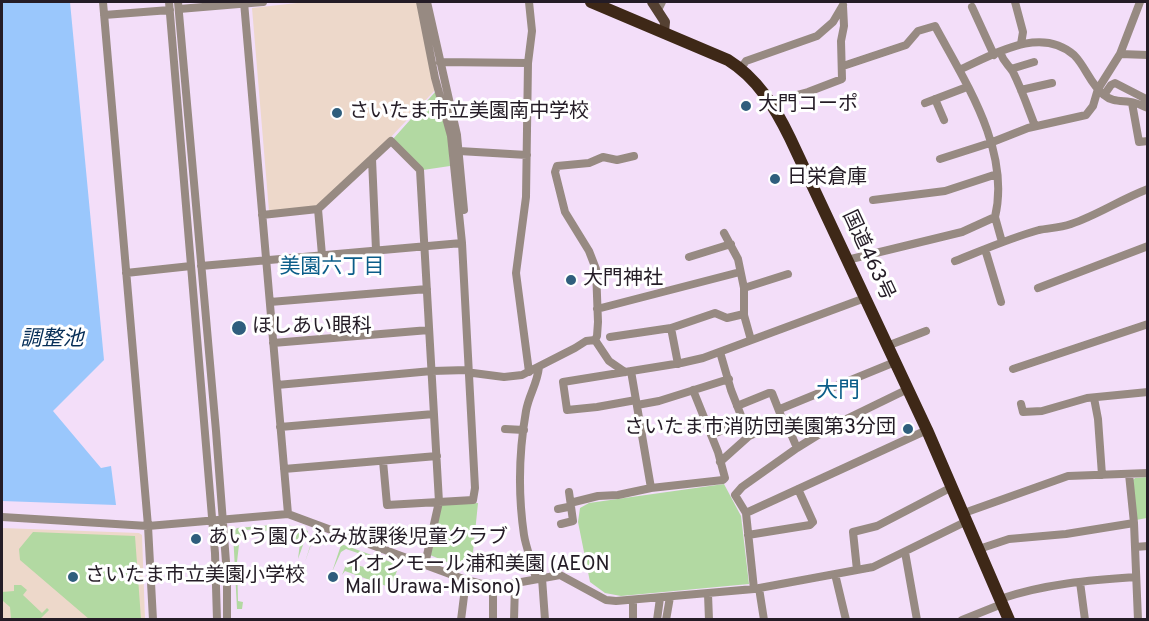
<!DOCTYPE html>
<meta charset="utf-8">
<style>
body{margin:0}
#map{position:relative;width:1149px;height:621px;overflow:hidden;background:#f3def9;font-family:Overpass,sans-serif}
canvas{display:block}
.frame{position:absolute;inset:0;border:3px solid #241c26;pointer-events:none}
</style>
<div id="map">
<canvas width="1149" height="621"></canvas>
<div class="frame"></div>
</div>
<script>
const context = document.querySelector('canvas').getContext('2d');
context.lineJoin = 'round';
function fill(path, color) { context.fillStyle = color; context.fill(path, 'evenodd'); }
function trace(path, color, width, dash) { context.strokeStyle = color; context.lineWidth = width; context.lineCap = dash ? 'butt' : 'round'; context.setLineDash(dash || []); context.stroke(path); }
function drawText(font, color, halo, rows, align = 'center') {
  context.font = font + ' Overpass,"Noto Sans JP",sans-serif'; context.lineWidth = 6; context.setLineDash([]); context.textBaseline = 'middle'; context.strokeStyle = halo; context.fillStyle = color; for (const [text, x, y, turn = 0] of rows) {
    context.save(); context.translate(x, y); context.rotate((+turn || 0) * Math.PI / 180); context.textAlign = isNaN(turn) ? turn : align; if (halo) context.strokeText(text, 0, 0); context.fillText(text, 0, 0); context.restore();
  }
}
fill(new Path2D(`
 M306,2h112l18,87 -45,48 -73,69 -49,5 -17,-203z
 M2,528l137,5 3,2 3,84 -143,1z`), '#edd8ca');
fill(new Path2D(`
 M436,91l12,46 2,29 -27,4 -30,-31z
 M1147,477v41l-11,2 -3,-40 2,-2z
 M724,484l17,32 8,68 -128,12 -16,-3 -15,-11 -12,-60 2,-14 9,-5z
 M478,503l-7,69 -41,-17 11,-51z
 M284,524l24,7 -10,28 2,-16 -5,-2 1,-6 -42,-6 -7,1 -2,6h-5l-3,26 1,39 5,1 -1,7h-5l-4,-77 4,-4z
 M33,532l102,4 6,83h-52l-69,-59 -1,-11z
 M314,534l85,31 -10,28v-6l-44,-16 -3,4 5,-13 30,9 4,-10 -35,-12 -5,3 -9,20 9,-27 -21,-7 -3,6 -5,-2 -7,20z
 M14,585h7l6,5 -4,5 19,18 5,-5 2,2 -9,9h-29l-1,-12 -7,-6 -1,-9 12,-1z`), '#b2d9a2');
fill(new Path2D(`
 M2,2h68l34,358 -51,51 48,57 10,-2 5,39 -114,-4z`), '#9ac7fc');
trace(new Path2D(`
 M103,2l45,524 5,94
 M169,2l46,551 2,67
 M178,2l38,429 11,144v45
 M244,2l44,512
 M427,2l30,133 7,75
 M1015,2l8,30 -2,12
 M972,7l22,48
 M179,9l84,-7
 M658,10l4,-8
 M104,15l66,-5
 M1000,52c4,11 8,12 13,20 9,18 15,36 22,54
 M1120,54l28,1
 M440,62l88,1
 M843,66l63,-21 12,-14 17,-5c30,56 76,124 60,191l-33,15 -115,28
 M741,68l5,-7 71,-25 16,-14 10,-17
 M1011,69l23,-7
 M959,70c34,-15 81,-45 115,-15 12,12 16,29 30,40 9,8 20,5 31,8 4,1 8,3 13,5
 M1021,90l31,-7
 M1104,95l7,-10 4,-2 33,17
 M935,99l9,21
 M770,102l38,-10 34,-13 -1,-38 3,-15 -1,-20
 M925,103l42,-16
 M1132,103l7,39 9,-1
 M459,151l68,4
 M372,159l4,91
 M940,159l50,-16 38,-15 58,-13 7,-9 5,-17 22,-35 20,-52
 M873,200l72,-9 52,-17
 M318,209l4,46
 M262,215l56,-6 73,-68 29,29 19,332 -14,62
 M995,217l7,25
 M724,233l14,26 6,29v27l7,25
 M985,249l16,53
 M689,257l42,-13
 M955,261c28,-11 55,-23 84,-31 10,-2 21,-2 32,-6 27,-9 50,-25 77,-35
 M201,266l261,-23
 M126,273l65,-7
 M744,288l44,-14
 M1038,288l110,-42
 M270,302l157,-13
 M597,309l143,-37
 M671,328l7,36
 M610,337l61,-9 44,-15 12,5 17,-4
 M595,340l2,-4 1,-14 -2,-53 -7,-18 -24,-39 -10,-40 2,-6 32,-3 14,-6 14,3 17,-4
 M273,343l156,-13
 M887,346l39,-15
 M720,352l11,38 18,46
 M1013,369l135,-45
 M631,371l20,117
 M529,372l-13,-99 10,-76 2,-134 4,-32 -3,-29
 M473,373l31,4 18,-2 53,-27 11,-7 9,-1 14,21 16,11
 M277,385l155,-14 35,-1
 M1094,398l4,21 4,56
 M636,400l-39,7 -30,3 -4,-28 118,-19 22,-5 162,-60
 M1021,404l2,8 19,-1 45,-13 61,-6
 M637,405l22,-4 70,-22
 M737,406l32,-13h3l13,33
 M780,409l115,-47
 M280,427l154,-13
 M505,429l19,1
 M711,435l14,-6
 M383,461l4,44 86,-5 2,-12 -13,-245 -11,-107 -16,-58 -15,-76
 M720,462l29,-26 9,-4 9,1 18,-7 3,1 9,21
 M284,469l153,-13
 M1129,474l5,49
 M558,509l10,-2 6,-5 24,-6 20,-1 33,-7 72,-8 2,-2 -7,-26 -25,-62
 M746,513l181,-83
 M964,513l104,-37 80,-3
 M2,517l146,9 140,-12 178,66 28,7 66,-12 46,25 10,1 138,-12 119,-22 94,-46
 M561,524l12,-3 -4,-29
 M748,535l62,-10 3,-3 -15,-33
 M1135,547l13,-1
 M979,549l30,-10 57,-5 68,-11 4,97
 M905,552l12,68
 M857,570l-4,-38 24,-6 75,-39
 M835,574l11,46
 M542,578l3,42
 M536,579c-3,-14 -10,-31 -12,-44 -6,-41 -5,-84 2,-124 3,-17 11,-26 13,-44
 M1080,582l5,38
 M493,587v33
 M759,588l5,32
 M754,589l-8,-76 -11,-18 7,-8 55,-39 37,-23 74,-36
 M708,594l1,26
 M1000,599c44,-15 90,-19 136,-22
 M633,600v20
 M461,620l5,-40
 M514,620l1,-36
 M657,620l3,-22
 M666,620l4,-23
 M962,620l40,-16`), '#978a82', 8);
trace(new Path2D(`
 M652,2l13,20 -1,10`), '#554132', 10);
trace(new Path2D(`
 M591,2l137,58c29,18 47,47 62,78l137,292 82,190`), '#3e2817', 12);
for (const [x, y, r, color] of [
 [746,106,6,"#2f5e7d"],
 [337,113,6,"#2f5e7d"],
 [775,179,6,"#2f5e7d"],
 [571,280,6,"#2f5e7d"],
 [239,328,8,"#2f5e7d"],
 [908,429,6,"#2f5e7d"],
 [196,539,6,"#2f5e7d"],
 [73,577,6,"#2f5e7d"],
 [333,577,6,"#2f5e7d"]
]) { const dot = new Path2D(); dot.arc(x, y, r, 0, 2 * Math.PI); context.fillStyle = color; context.fill(dot); trace(dot, '#fff', 2); }
drawText('20px', '#241c26', '#fff', [
 ["大門コーポ",758,106],
 ["さいたま市立美園南中学校",349,113],
 ["日栄倉庫",787,179],
 ["大門神社",583,280],
 ["ほしあい眼科",252,328],
 ["さいたま市消防団美園第3分団",896,429,"right"],
 ["あいう園ひふみ放課後児童クラブ",208,539],
 ["イオンモール浦和美園 (AEON",345,566],
 ["Mall Urawa-Misono)",345,589],
 ["さいたま市立美園小学校",85,577]
], 'left');
drawText('20px', '#241c26', '#fff', [
 ["国道463号",867,256,65]
]);
drawText('21px', '#0b5d89', '#fff', [
 ["美園六丁目",332,269]
]);
drawText('italic 21px', '#062e57', '#fff', [
 ["調整池",52,341]
]);
drawText('22px', '#0b5d89', '#fff', [
 ["大門",838,393]
]);
</script>
